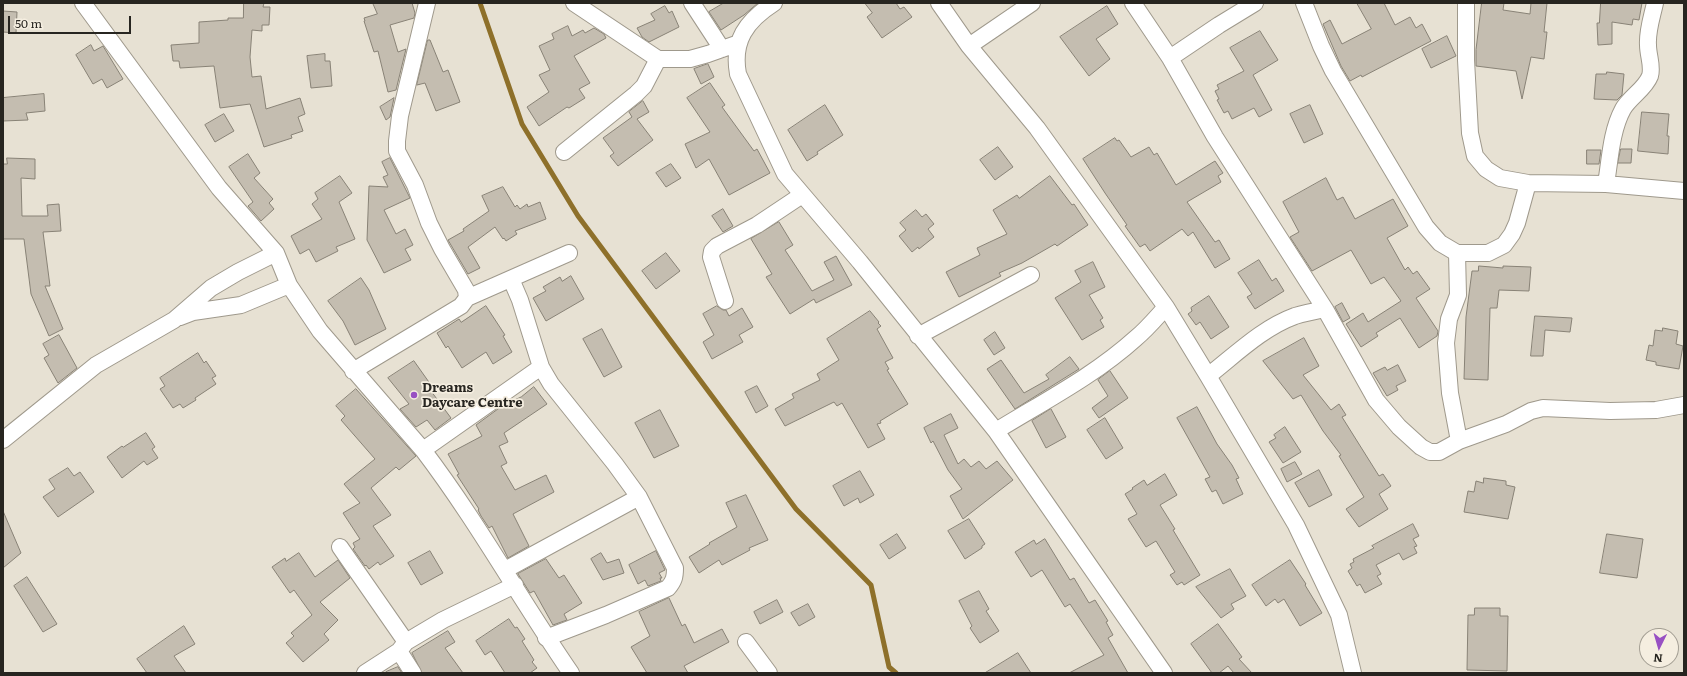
<!DOCTYPE html>
<style>
body{margin:0}
#map{position:relative;width:1687px;height:676px;overflow:hidden;background:#e7e1d3;font-family:Literata,serif}
canvas{display:block}
.frame{position:absolute;inset:0;border:4px solid #272520;pointer-events:none}
.north{position:absolute;left:1639px;top:628px;width:40px;height:40px;box-sizing:border-box;background:#f5eee0;border:1px solid #a39e93;border-radius:50%;rotate:185deg;font-size:11px;font-weight:700;line-height:16px;text-align:center;color:#272520}
.north::after{content:'';display:block;margin:auto;width:14px;height:18px;background:#9850c3;clip-path:polygon(50% 0,100% 100%,50% 72%,0 100%)}
.scale{position:absolute;left:8px;top:16px;width:123px;height:18px;box-sizing:border-box;border:2px solid #272520;border-top:0;padding-left:5px;font-size:12px;line-height:14px;white-space:nowrap;color:#272520;-webkit-text-stroke:3px #f5eee0;paint-order:stroke}
</style>
<div id="map">
<canvas width="1687" height="676"></canvas>
<div class="frame"></div>
<div class="north">N</div>
<div class="scale">50 m</div>
</div>
<script>
const context = document.querySelector('canvas').getContext('2d');
context.lineJoin = 'round';
function trace(path, color, width, dash) { context.strokeStyle = color; context.lineWidth = width; context.lineCap = dash ? 'butt' : 'round'; context.setLineDash(dash || []); context.stroke(path); }
function fill(path, color) { context.fillStyle = color; context.fill(path, 'evenodd'); }
function drawText(font, color, halo, rows, align = 'center') {
  context.font = font + ' Literata,serif'; context.lineWidth = 3.5; context.setLineDash([]); context.textBaseline = 'middle'; context.strokeStyle = halo; context.fillStyle = color; for (const [text, x, y, turn = 0] of rows) {
    context.save(); context.translate(x, y); context.rotate((+turn || 0) * Math.PI / 180); context.textAlign = isNaN(turn) ? turn : align; if (halo) context.strokeText(text, 0, 0); context.fillText(text, 0, 0); context.restore();
  }
}
trace(new Path2D(`
 M480,3l42,121 56,92 218,293 75,76 18,82 7,6`), '#8e702a', 5);
const building = new Path2D(`
 M244,3h20l-1,4h7l-1,18h-7v6l-10,-1 -2,27 2,20 9,-1 5,33 34,-11 5,16 -7,3 5,14 -12,4 1,3 -28,9 -14,-43 -30,4 -6,-42 -34,2 -1,-7h-6l-2,-16 28,-2v-21l29,-2v-2h15z
 M373,3h39l3,10 -1,5 -24,7 8,27 8,-3 -10,41 -8,2 -10,-41 -4,1 -10,-31h1l-1,-3 13,-4z
 M724,3h34l-14,12 -23,15 -12,-18z
 M865,3h31l4,6 4,-2 8,10 -30,21 -15,-21 5,-4z
 M1357,3h27l11,22 15,-8 6,11 6,-4 9,17 -69,36 -1,-2 -11,6 -9,-15 -18,-42 7,-4 12,24 29,-15z
 M1482,3h22l-1,7 27,4 1,-11h16l-3,29h3l-3,27 -13,-2 -9,42 -6,-28 -40,-5v-16z
 M1601,3h41l-3,17 -6,-1 -1,6 -20,-3v22l-14,1 -1,-22h2z
 M665,6l4,7 3,-2 7,16 -30,15 -7,-5 -5,-9 18,-8 -4,-6z
 M1107,6l11,18 -22,15 14,20 -21,17 -29,-39z
 M3,11l14,1 -1,21 -13,-1z
 M568,26l4,10 11,-6 2,3 9,-5 10,6 2,4 -32,18 16,27 -11,6 6,9 -16,10 -2,-1 -28,19 -12,-19 22,-15 -10,-17 11,-5 -11,-24 15,-7 -2,-5z
 M1260,31l18,29 -25,15 19,35 -13,7 -5,-9 -22,11 -4,-8 -4,2 -7,-13 2,-1 -4,-8 4,-2 -2,-4 27,-14 -14,-23z
 M1447,36l9,20 -25,12 -9,-19z
 M428,40h2l13,32 5,-2 12,32 -24,9 -11,-28 -8,2z
 M91,45l3,6 9,-5 20,33 -16,9 -5,-9 -9,5 -17,-29z
 M325,54v7h5l2,25 -21,2 -4,-32z
 M708,64l6,13 -13,7 -7,-15z
 M1607,72l17,2 -2,21 -5,5 -23,-1 2,-25h10z
 M710,83l15,22 -3,2 32,44 3,-2 13,24 -41,22 -20,-36 -13,9 -11,-24 25,-12 -23,-34z
 M44,94l1,17 -19,2 2,7 -25,1v-23z
 M394,98l-4,19 -4,3 -6,-13z
 M643,101l6,11 -12,7 16,21 -35,26 -8,-10 4,-3 -11,-15 29,-21 -3,-5z
 M825,105l18,30 -26,17 1,2 -11,7 -19,-31z
 M1310,105l13,29 -19,9 -14,-29z
 M1642,112l27,2 -2,22h2l-1,18 -30,-3z
 M224,114l10,17 -19,11 -10,-17z
 M1115,138l2,3 2,-1 12,17 18,-10 5,8 3,-2 19,32 39,-24 8,12 -5,3 3,6 -34,20 28,40 4,-2 11,19 -15,9 -22,-36 -5,4 -6,-7 -32,22 -5,-7 -5,3 -15,-21 2,-1 -22,-32 -22,-34z
 M998,147l15,20 -18,13 -15,-20z
 M1621,149h11l-1,14h-13z
 M1587,150h14l-2,14h-12z
 M248,154l12,19 -6,5 19,21 -4,4 5,6 -13,12 -13,-15 5,-4 -24,-35z
 M7,158l28,1v20l-14,-1 1,38h26l-1,-11 12,-1 2,27 -18,1 7,54h-5l18,43 -14,7 -18,-42 -7,-55h-21v-75h4z
 M390,158l20,40 -26,12 12,24 9,-5 8,16 -8,4 6,11 -27,13 -17,-33 2,-54 19,1 -5,-10 5,-2 -6,-13z
 M671,164l10,14 -15,9 -10,-14z
 M340,176l12,17 -13,9 16,37 -19,8 2,4 -22,11 -7,-13 -9,5 -9,-18 31,-17 -10,-15 6,-5 -3,-6z
 M1050,176l22,29 2,-1 14,21 -31,21 -2,-2 -33,19 -23,10 2,3 -42,21 -13,-25 34,-17 -3,-7 30,-14 -14,-24 24,-15 2,3z
 M1326,178l11,22 6,-3 12,22 38,-20 15,27 -21,12 18,32 3,-3 5,7 4,-3 13,18 -14,9 22,33 -1,5 -18,12 -19,-30 -24,15 2,3 -17,11 -15,-23 17,-11 5,9 33,-21 -17,-24 -13,7 -20,-34 -39,21 -22,-34 9,-5 -16,-30z
 M503,187l12,20 2,-2 3,4 7,-5 1,3 12,-5 6,17 -31,12 2,3 -11,7 -2,-3 -1,1 -8,-12 -27,20 12,21 -12,6 -20,-34 16,-9 -1,-2 26,-18 -7,-15z
 M723,209l10,17 -10,6 -11,-16z
 M916,210l6,7 4,-3 8,10 -6,5 6,8 -15,12 -1,-2 -6,5 -13,-16 7,-6 -6,-7z
 M779,222l14,23 -8,5 27,41 22,-11 -10,-18 12,-6 16,29 -36,18 -2,-4 -24,15 -24,-37 6,-3 -21,-35z
 M666,253l14,18 -24,18 -14,-18z
 M1259,260l13,21 4,-3 8,13 -29,18 -8,-12 5,-3 -14,-21z
 M1093,262l12,25 -16,8 14,23 -3,2 4,7 -22,13 -27,-42 26,-16 -6,-11z
 M1479,266l24,2v-2l28,1 -2,24 -30,-1 -2,18h-7l-2,72 -24,-1 2,-62 6,-46h6z
 M571,276l13,23 -38,22 -13,-23 13,-7 -3,-4 17,-10 2,4z
 M361,278l8,12 17,39 -31,16 -12,-24 -15,-20z
 M1209,296l20,31 -18,12 -11,-17 -4,3 -8,-11 4,-3 -1,-3z
 M1342,303l8,15 -7,4 -8,-15z
 M486,306l19,29 -2,1 9,16 -19,12 -7,-12 -24,16 -14,-22 -2,2 -9,-15 22,-14 2,3z
 M717,306l6,4h3l3,6 13,-8 11,19 -14,8 4,7 -31,17 -9,-17 11,-7 -11,-21z
 M870,311l9,11 -1,1 3,3 -4,3 16,29 -8,4 4,7 -2,1 21,34 -28,17 1,2 -4,1 8,15 -17,9 -26,-45 -5,3 -3,-4 -49,24 -10,-17 19,-11 -2,-4 28,-14 -3,-6 22,-14 -12,-21z
 M1535,316l37,2 -2,14 -25,-2 -2,26h-12z
 M1663,328l15,3 -2,13 7,2 -4,23 -23,-4v-3l-10,-2 3,-15 4,1 2,-16 7,1z
 M602,329l20,38 -18,10 -21,-38z
 M995,332l10,16 -11,7 -10,-15z
 M59,335l18,33 -19,15 -14,-25 5,-3 -6,-11z
 M1304,338l15,28 -16,9 28,35 8,-6 7,11 -4,2 37,59 4,-2 8,12 -12,8 9,15 -29,18 -13,-18 18,-12 -25,-41 2,-1 -18,-24 -22,-36 -8,4 -30,-38z
 M198,353l6,10 2,-2 10,15 -4,2 4,6 -21,14 1,2 -13,8 -3,-4 -7,4 -13,-19 5,-3 -5,-8z
 M1070,357l9,12 -64,40 -28,-40 14,-9 23,33 25,-14 -3,-4z
 M414,361l17,24 -3,2 23,31 -16,12 -8,-10 -11,7 -16,-18 9,-5 -21,-26z
 M1398,365l8,16 -10,5 2,4 -11,6 -14,-23 12,-6 2,3z
 M1110,371l18,27 -29,20 -7,-10 16,-12 -10,-16z
 M757,386l11,20 -12,7 -11,-21z
 M534,387l13,17 -43,29 4,9 -9,4 8,17 -6,3 14,24 31,-15 8,17 -41,22 16,32 -21,12 -16,-32 -3,2 -8,-12 -3,-6 1,-1 -22,-34 2,-1 -11,-20 34,-18 -6,-11 26,-19 19,-9z
 M356,389l60,67 -17,14 -3,-3 -25,21 20,27 -18,11 21,30 -14,9 -2,-3 -9,7 -3,-4 -1,1 -12,-17 2,-2 -2,-4 7,-4 -17,-26 17,-10 -16,-19 31,-25 -34,-39 4,-4 -9,-10z
 M1197,407l20,37 15,21 7,13 -3,1 7,15 -20,10 -7,-14 -4,2 -7,-13 5,-2 -33,-59z
 M1051,409l15,28 -20,11 -14,-27z
 M660,410l19,36 -25,12 -19,-35z
 M951,414l7,14 -14,7 14,29 6,-5 7,8 8,-6 7,8 11,-8 16,19 -50,39 -13,-23 12,-7 -14,-19 -15,-29 -2,2 -7,-15z
 M1105,418l18,30 -17,11 -19,-29z
 M1285,427l16,25 -18,11 -14,-21 7,-4 -2,-3z
 M146,433l9,14 -3,2 6,9 -11,7 -3,-4 -22,17 -15,-21 15,-11 1,1z
 M1295,462l7,12 -15,8 -6,-13z
 M68,468l6,8 6,-4 14,20 -36,25 -15,-20 12,-8 -6,-9z
 M1319,470l13,25 -23,12 -14,-24z
 M860,471l14,24 -14,8 -2,-5 -14,8 -11,-20z
 M1165,474l12,21 -17,10 15,24 -2,1 27,45 -16,10 -2,-3 -5,3 -7,-10 5,-3 -19,-31 -10,6 -18,-28 9,-5 -12,-20 8,-5 -1,-1 12,-8 3,5z
 M1484,478l22,3v4l9,2 -7,32 -44,-7 4,-21 6,1 2,-11 7,2z
 M746,495l22,45 -19,8 1,2 -28,15 -3,-5 -20,13 -10,-16 21,-13 -1,-1 28,-16 -11,-24z
 M3,511l18,42 -18,15z
 M969,519l16,25 -3,2v2l-17,11 -17,-28z
 M1413,524l6,12 -6,3 4,7 -3,1 3,6 -14,7 -4,-7 -23,12 5,9 -4,2 5,8 -17,9 -5,-9 -3,2 -9,-15 4,-3 -2,-4 4,-2 -1,-3 21,-11 -2,-2z
 M897,534l9,14 -17,11 -9,-14z
 M1607,534l36,5 -6,39 -37,-5z
 M1045,539l25,41 4,-2 15,25 6,-3 13,21 -2,1 7,13 -5,3 20,35h-59l35,-18 -34,-51 -5,3 -23,-37 -11,7 -16,-25 19,-12 2,4z
 M430,551l13,22 -22,12 -13,-22z
 M656,551l9,19 -6,3 3,5h-2l1,3 -13,5 -3,-6 -7,4 -9,-19z
 M299,553l16,24 23,-17 12,18 -30,24 18,18 -14,14 5,6 -26,22 -17,-19 8,-7 -3,-3 21,-18 -18,-25 -4,3 -18,-26 13,-9 1,3z
 M601,553l6,10 12,-4 5,14 -21,7 -12,-21z
 M546,559l13,19 5,-3 18,28 -18,11 3,6 -14,5 -19,-34 -4,2 -12,-19z
 M1290,560l16,24 -1,1 17,28 -22,13 -16,-27 -6,4 -3,-4 -9,7 -14,-21z
 M1230,569l16,27 -15,8 3,5 -13,9 -25,-31z
 M27,577l30,47 -14,8 -29,-46z
 M979,591l10,18 -3,2 13,20 -19,12 -10,-15 2,-2 -13,-25z
 M669,598l13,28 3,-2 9,19 28,-14 7,13 -45,24 4,7h-41l-16,-26 19,-11 -11,-24z
 M777,600l6,12 -23,12 -6,-12z
 M808,604l7,13 -16,9 -8,-13z
 M1475,608h25v8h8l-1,55 -40,-1 1,-55h6z
 M509,619l6,9 2,-1 8,12 -3,2 12,19 -2,2 5,6 -7,5h-25l-14,-22 -6,4 -9,-14z
 M1218,624l24,33 -3,2 13,14h-18l-6,-7 -9,7h-7l-21,-29z
 M184,626l11,18 -21,12 12,17h-39l-10,-14z
 M448,631l7,11 -10,6 18,25h-41l-10,-20z
 M1018,653l13,20h-46z
 M398,667l4,6h-16v-1z`);
fill(building, '#c4bdb0');
trace(building, '#888276', 1);
const street = new Path2D(`
 M83,3l136,185 57,65 13,32 31,46 103,119c54,71 97,149 148,223
 M574,3l84,56
 M692,3l30,46
 M774,3c-28,18 -42,38 -36,71l47,100 75,88 136,169 168,242
 M939,3l30,43 68,82 129,179 42,69 88,149 43,90 14,58
 M1133,3l37,55 45,79 110,172 51,91 23,27 22,20 9,5h9l20,-11 47,-17 25,-13 12,-3 67,3 46,-1 28,-5
 M1304,3l17,43 12,25 93,156 14,16 17,10h31l16,-8 8,-11 5,-11 11,-40
 M1466,3v57l4,73 5,23 11,13 14,9 28,5 78,1 78,7
 M969,46l63,-43
 M1170,58l49,-33 36,-22
 M564,152l72,-58 8,-8 14,-27h32l18,-5 31,-11
 M1606,184c4,-24 5,-53 17,-75 7,-12 22,-20 27,-33 3,-10 -2,-20 -2,-31 -1,-14 4,-28 7,-42
 M1457,253l1,42 -9,24 -3,24 4,50 9,48
 M511,279l9,21 21,67 10,17 64,80 24,33 36,71c0,9 -1,13 -7,20l-62,27 -60,23
 M467,298l102,-45
 M725,301l-14,-44 1,-6 5,-5 40,-21 45,-30
 M180,317l13,-5 48,-7 48,-20
 M918,336l113,-61
 M353,371l108,-65 6,-8 -1,-8 -24,-41 -13,-26 -14,-38 -18,-34v-10l3,-25 27,-113
 M1208,376c27,-21 54,-48 87,-60 10,-3 20,-5 30,-7
 M996,431c47,-29 98,-55 140,-93 11,-9 20,-20 30,-31
 M3,440l93,-75 78,-45 37,-32 27,-16 38,-19
 M423,450l118,-83
 M340,547l66,95
 M505,570l134,-73
 M746,642l23,31
 M399,651l14,22
 M365,673l34,-22 7,-9 37,-22 72,-35`);
trace(street, '#9f998c', 18);
trace(street, '#fff', 16);
for (const [x, y, r, color] of [
 [414,395,4,"#9850c3"]
]) { const dot = new Path2D(); dot.arc(x, y, r, 0, 2 * Math.PI); context.fillStyle = color; context.fill(dot); trace(dot, '#f5eee0', 1.5); }
drawText('bold 13px', '#272520', '#f5eee0', [
 ["Dreams",422,388],
 ["Daycare Centre",422,403]
], 'left');
</script>
